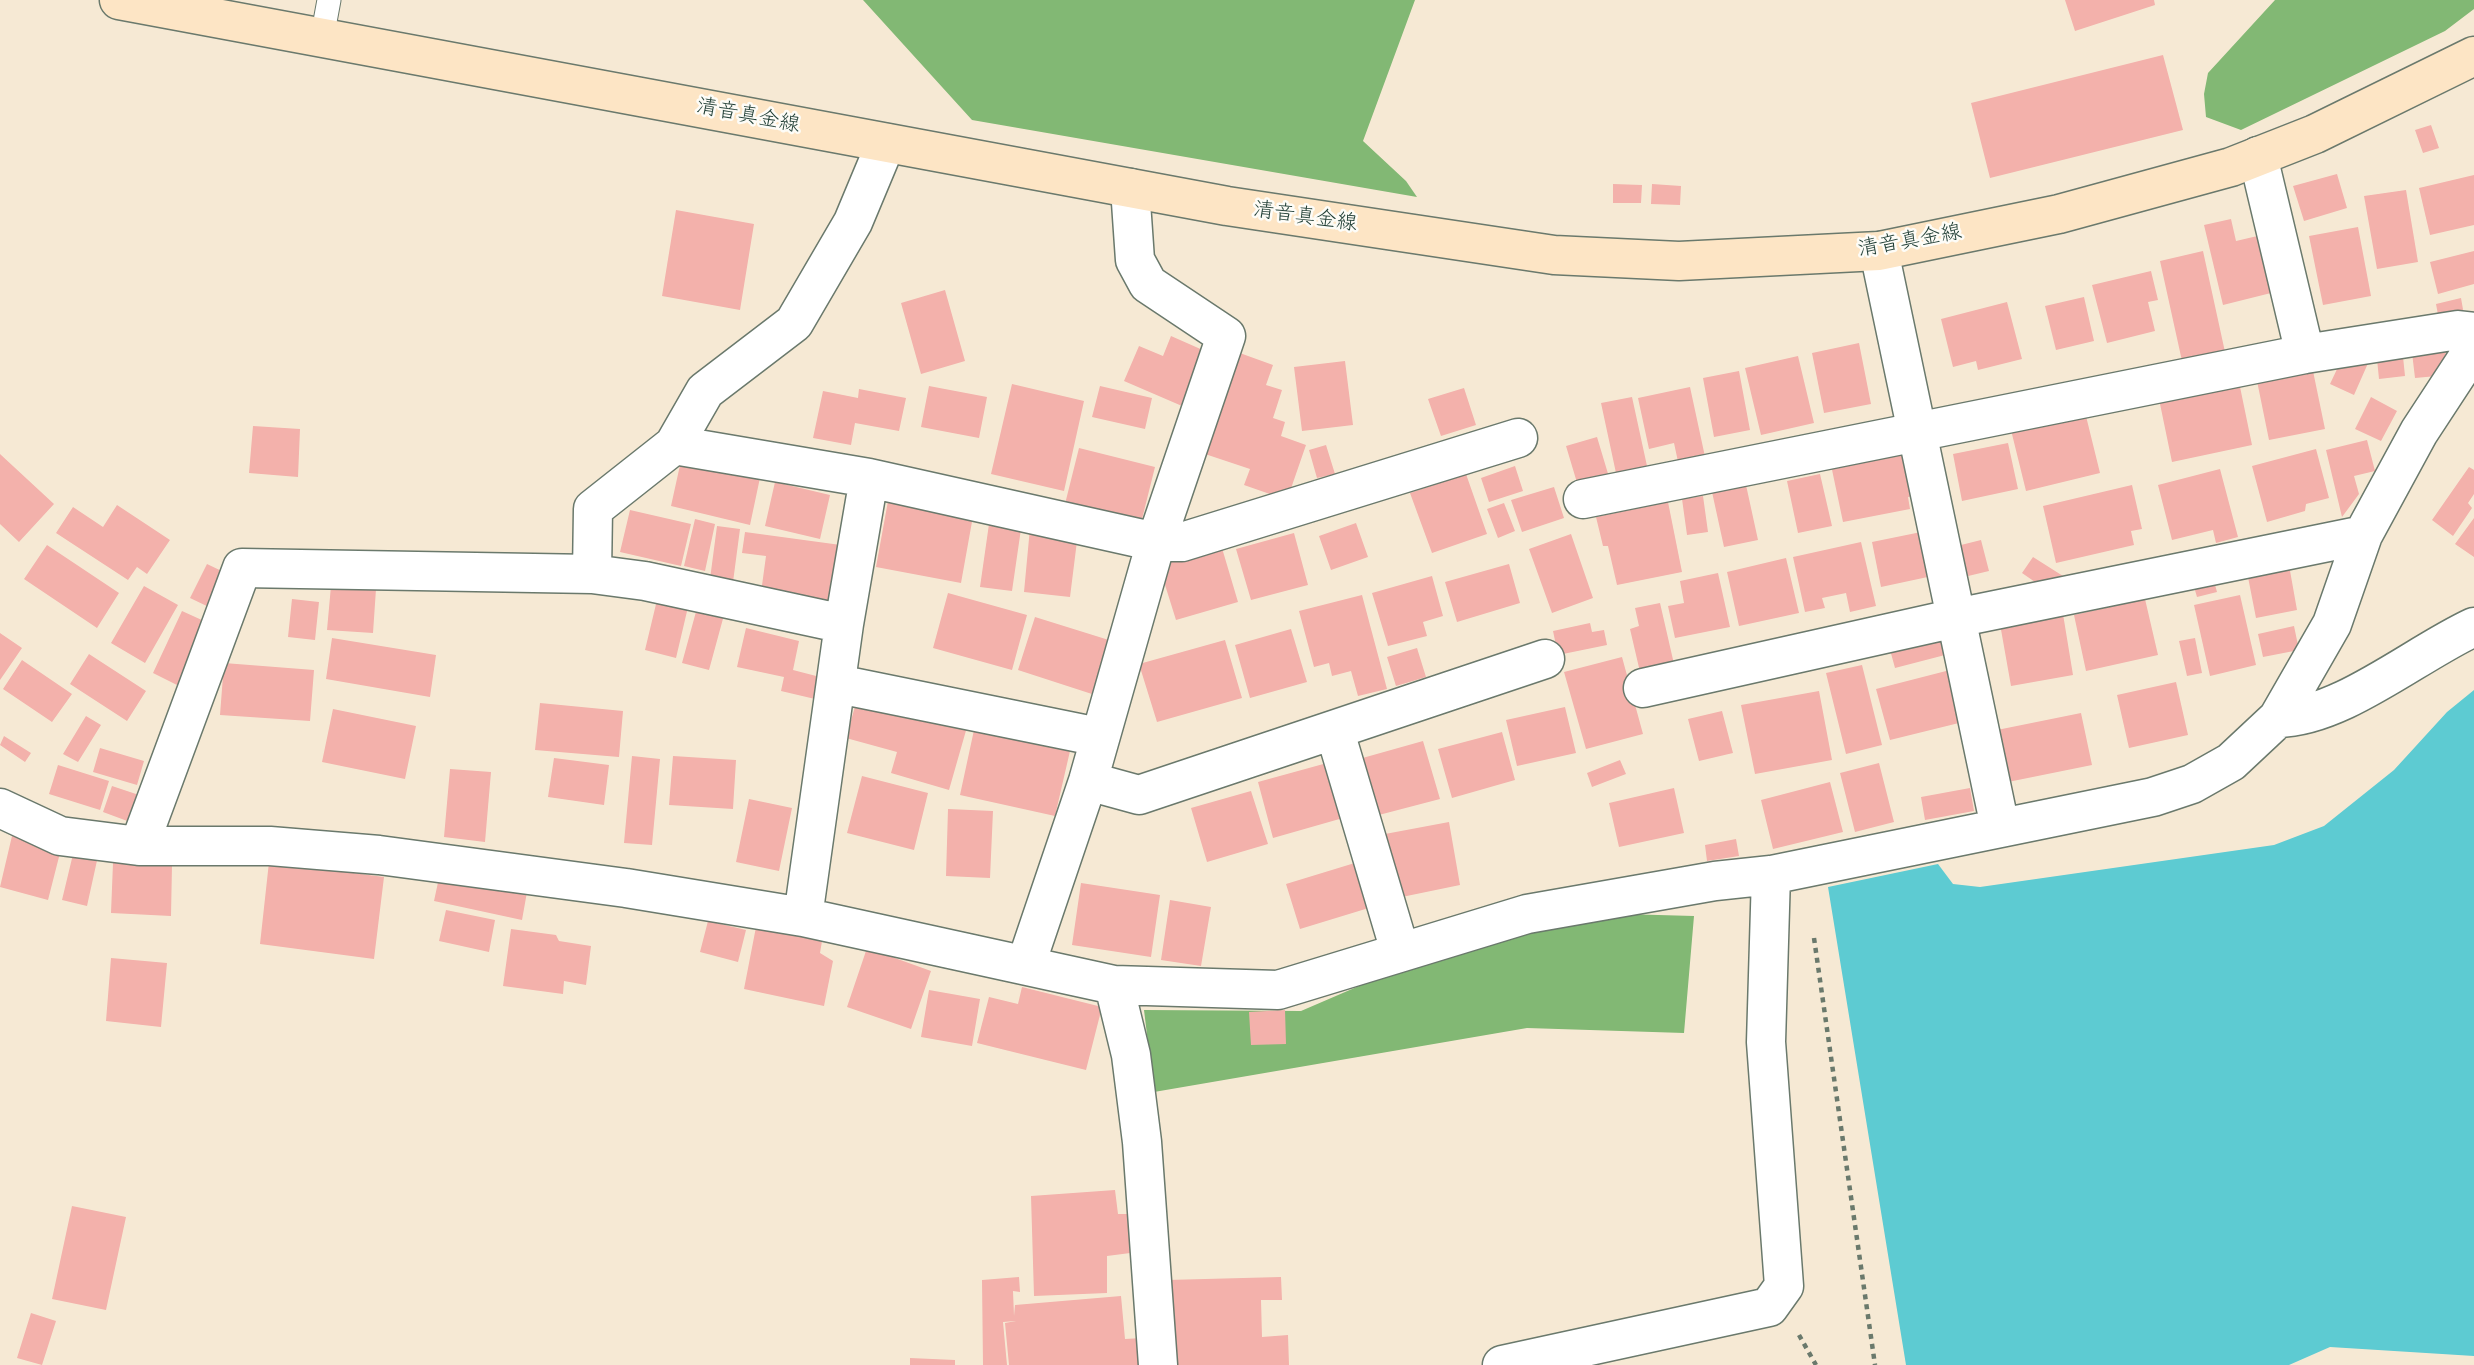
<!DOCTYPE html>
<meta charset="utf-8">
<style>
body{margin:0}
canvas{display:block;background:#f6e9d4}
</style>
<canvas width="2474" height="1365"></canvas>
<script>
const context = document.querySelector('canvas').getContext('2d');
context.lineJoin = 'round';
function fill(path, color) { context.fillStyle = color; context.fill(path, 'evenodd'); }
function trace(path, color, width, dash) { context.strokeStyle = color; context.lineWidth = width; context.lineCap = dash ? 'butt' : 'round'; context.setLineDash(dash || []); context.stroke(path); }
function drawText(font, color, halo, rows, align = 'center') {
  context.font = font + ' Mynerve,"Klee One",sans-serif'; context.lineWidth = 5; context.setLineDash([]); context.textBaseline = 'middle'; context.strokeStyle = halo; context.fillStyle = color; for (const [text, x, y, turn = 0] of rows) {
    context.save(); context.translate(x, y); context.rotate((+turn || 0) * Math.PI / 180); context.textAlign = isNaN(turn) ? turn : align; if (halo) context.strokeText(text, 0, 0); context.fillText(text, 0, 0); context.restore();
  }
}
fill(new Path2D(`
 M863,0h552l-52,141 43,40 11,16 -445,-77z
 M2275,0h199v9l-29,22 -204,99 -35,-13 -2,-23 4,-21z
 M1586,913l108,3 -10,117 -157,-5 -373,64 -10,-82 157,1 130,-56z`), '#82b874');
fill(new Path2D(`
 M2474,690v666l-144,-9 -41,18h-383l-78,-478 110,-23 15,20 27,3 294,-42 50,-19 70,-56 53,-58z`), '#5dcbd2');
fill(new Path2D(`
 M2065,0h89l1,5 -80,26z
 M2163,55l20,75 -193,48 -19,-75z
 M2431,125l8,23 -16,5 -8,-23z
 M2337,174l10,34 -43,13 -11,-35z
 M2474,175v50l-44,10 -11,-47z
 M1613,184l29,1 -1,18h-28z
 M1652,184l29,2 -1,19 -29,-1z
 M2406,190l12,72 -41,7 -13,-73z
 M676,210l78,14 -14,86 -78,-14z
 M2231,219l5,22 30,-7 13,57 -56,14 -19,-80z
 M2358,227l13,69 -48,9 -14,-69z
 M2203,251l22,101 -43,9 -22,-100z
 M2474,251v33l-36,10 -8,-32z
 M2151,271l7,29 -10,2 7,29 -48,12 -15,-58z
 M945,290l20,71 -44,13 -20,-71z
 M2084,297l10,44 -38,9 -11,-44z
 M2461,298l3,17 -25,5 -3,-16z
 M2007,302l15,57 -44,11 -2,-9 -23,6 -12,-48z
 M1171,336l34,15 -23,55 -58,-25 15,-35 24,10z
 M2450,342l-13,34 -22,2 -4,-34z
 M1859,343l12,61 -47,9 -12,-60z
 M2402,347l3,29 -26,3 -3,-30z
 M2346,350l23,11 -15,34 -24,-11z
 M1237,352l36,13 -7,20 16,5 -9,28 12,4 -4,14 25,9 -19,55 -43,-15 6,-16 -48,-16z
 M1798,356l16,67 -53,12 -16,-67z
 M1345,361l8,64 -51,6 -8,-64z
 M1739,371l11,59 -36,7 -11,-59z
 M2313,371l12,58 -56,11 -12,-59z
 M2239,382l13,63 -80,17 -13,-63z
 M1012,384l72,17 -20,90 -73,-17z
 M929,386l58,11 -8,41 -58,-11z
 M1100,386l52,12 -7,31 -53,-12z
 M1690,387l17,79 -27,5 -6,-28 -25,6 -11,-51z
 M1464,388l12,37 -35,11 -13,-37z
 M859,389l47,9 -7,33 -44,-8 -4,22 -38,-7 10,-47 35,7z
 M1632,397l15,69 -31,7 -15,-70z
 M2371,397l26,14 -16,30 -26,-12z
 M2085,412l15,61 -74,18 -15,-61z
 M253,426l47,3 -2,48 -49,-4z
 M1597,437l12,40 -31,9 -12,-40z
 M2367,440l8,31 -21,5 5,18 -17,23 -16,-67z
 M2008,443l10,46 -56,12 -9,-47z
 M1326,445l9,29 -18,4 -8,-28z
 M1079,448l76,19 -15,60 -76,-19z
 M1912,448l9,47 -13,2 2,12 -67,13 -12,-57z
 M2316,449l13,49 -23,6 -1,7 -38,11 -15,-56z
 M0,454l54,50 -35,38 -19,-18z
 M682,456l79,17 -11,52 -79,-19z
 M1515,466l8,25 -34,11 -8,-24z
 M2469,467l5,3v24l-6,9 4,5 -19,28 -21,-16z
 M2220,469l18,68 -22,6 -3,-13 -41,10 -14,-55z
 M1466,474l21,60 -55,19 -22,-60z
 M1820,474l12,52 -34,7 -11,-52z
 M775,482l55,13 -10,44 -55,-13z
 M1746,485l12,55 -34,7 -12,-55z
 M2132,485l10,44 -11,2 3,14 -78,18 -13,-57z
 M1554,487l10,31 -42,14 -11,-32z
 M890,490l85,15 -14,78 -85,-16z
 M1703,496l5,36 -21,3 -5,-36z
 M1668,502l14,70 -65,13 -9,-39h-5l-7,-29z
 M1504,503l11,28 -17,7 -11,-29z
 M117,505l53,35 -23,34 -10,-7 -9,13 -72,-47 17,-26 30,20z
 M630,510l61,14 -10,42 -61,-14z
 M990,517l32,5 -10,69 -32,-4z
 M2474,518v39l-19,-13z
 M695,519l20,5 -10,47 -21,-5z
 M1356,523l12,34 -37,13 -12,-34z
 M717,526l23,3 -7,53 -23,-3z
 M1030,528l48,5 -8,64 -46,-5z
 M1926,531l11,44 -56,12 -9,-45z
 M745,532l103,14 -8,64 -80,-10 6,-44 -24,-3z
 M1294,533l14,52 -57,15 -15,-51z
 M1571,534l22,64 -41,15 -23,-64z
 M1219,538l19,64 -62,18 -20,-64z
 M1981,540l8,31 -25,6 -7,-31z
 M1861,542l15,64 -26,6 -4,-19 -24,5 3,10 -20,4 -12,-55z
 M47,545l72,48 -22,35 -73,-49z
 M2033,557l30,19 -12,17 -29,-20z
 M1786,558l13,55 -60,13 -12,-54z
 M207,564l23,11 -17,34 -23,-11z
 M1509,564l11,39 -63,19 -12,-40z
 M2289,565l8,45 -41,8 -9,-46z
 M1718,573l12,54 -55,11 -7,-32 16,-3 -4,-22z
 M2212,574l5,18 -20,5 -5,-17z
 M1432,576l11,40 -20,6 4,14 -39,10 -16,-53z
 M144,586l34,19 -33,58 -34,-20z
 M331,586l45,3 -3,44 -46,-3z
 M948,593l79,22 -15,55 -79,-22z
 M1362,595l25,94 -29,7 -7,-25 -19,5 -3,-13 -15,4 -15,-56z
 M2240,595l16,70 -46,11 -16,-71z
 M292,599l27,3 -4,38 -27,-3z
 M2145,599l13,56 -72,16 -12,-56z
 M657,600l31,7 -12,51 -31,-8z
 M1660,603l14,61 -34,8 -10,-43 9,-3 -4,-18z
 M697,608l27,7 -15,55 -27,-7z
 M182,611l33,15 -30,63 -32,-16z
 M2063,614l10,61 -62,11 -11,-62z
 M1035,617l77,24 -17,54 -77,-25z
 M1590,623l2,9 12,-2 3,15 -49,10 -5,-24z
 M2294,626l5,24 -36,7 -5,-23z
 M746,628l53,13 -6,29 27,7 -5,22 -34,-8 3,-14 -47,-10z
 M1291,629l16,53 -57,16 -15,-53z
 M0,633l22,15 -22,32z
 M1940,633l5,22 -50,13 -6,-22z
 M332,638l104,17 -6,42 -104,-18z
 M2195,638l7,35 -15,3 -8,-35z
 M1225,640l17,58 -85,24 -18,-58z
 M1417,648l9,29 -30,9 -9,-29z
 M89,654l57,37 -19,30 -57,-37z
 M1622,657l21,77 -57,15 -22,-77z
 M22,660l50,34 -20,28 -49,-33z
 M224,663l90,7 -4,51 -90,-6z
 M1862,665l20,80 -36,9 -20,-81z
 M1950,670l13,52 -73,18 -14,-51z
 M2176,682l12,53 -59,13 -12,-53z
 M1819,691l13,69 -77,14 -14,-69z
 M858,696l109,31 -18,63 -58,-17 6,-21 -51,-14z
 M540,703l83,8 -4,46 -84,-7z
 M1565,707l11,46 -59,13 -11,-46z
 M333,709l83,17 -11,53 -83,-17z
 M1722,711l11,42 -34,8 -11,-42z
 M2081,713l11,52 -84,17 -11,-52z
 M86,716l15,9 -23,37 -15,-8z
 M974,730l96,21 -15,65 -95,-21z
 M1502,732l13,48 -63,18 -14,-49z
 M4,736l27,17 -6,9 -25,-17z
 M1423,741l17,58 -65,17 -16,-57z
 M100,748l44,13 -7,24 -44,-13z
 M632,756l28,3 -8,86 -28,-2z
 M673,756l63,4 -3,49 -64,-4z
 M554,758l55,7 -5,40 -56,-8z
 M1620,760l6,14 -34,13 -5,-14z
 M1327,763l16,55 -70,20 -15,-56z
 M1879,763l15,59 -39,10 -15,-59z
 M58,765l51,16 -9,29 -51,-16z
 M450,769l41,3 -6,70 -41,-5z
 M862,776l66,17 -14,57 -67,-17z
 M1830,782l13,50 -70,17 -12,-49z
 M112,786l27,9 -9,27 -27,-10z
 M1674,788l10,45 -65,14 -10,-44z
 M1970,788l4,23 -49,9 -4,-23z
 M1251,791l17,53 -61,18 -16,-54z
 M749,799l43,9 -13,63 -43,-9z
 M948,809l45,2 -3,67 -44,-2z
 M1449,822l11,63 -63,13 -12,-64z
 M12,836l49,13 -13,51 -48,-13z
 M1736,839l3,17 -32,5 -2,-16z
 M74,850l24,6 -11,50 -25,-6z
 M269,862l115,15 -10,82 -114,-15z
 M1358,862l14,45 -72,22 -14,-45z
 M113,863l59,2 -1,51 -60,-3z
 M440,873l87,19 -5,28 -88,-19z
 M1081,883l79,12 -9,62 -79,-12z
 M1170,900l41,7 -10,59 -40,-6z
 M446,910l49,10 -6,32 -50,-11z
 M708,921l38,9 -8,32 -38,-10z
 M756,927l66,14 -2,12 13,8 -9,45 -80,-17z
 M511,929l45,6 3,6 32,5 -5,39 -22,-4 -1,13 -60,-8z
 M867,948l64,23 -20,58 -64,-22z
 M111,958l56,5 -6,64 -55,-6z
 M1022,987l80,20 -16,63 -109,-27 12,-46 29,7z
 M929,990l51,9 -8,47 -51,-9z
 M1285,1010l1,34 -35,1 -2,-33z
 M1115,1190l3,24h16l4,38 -31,4v37l-73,3 -3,-100z
 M72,1206l54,11 -20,93 -54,-11z
 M1019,1277l1,15 -7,-1 1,25 1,-11 106,-9 4,43 17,-1 2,27h-135l-4,-42 11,-2 -13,1 4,43h-24l-1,-85z
 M1281,1277l1,23h-21l1,37 26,-2 1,30h-118l-4,-85z
 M31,1313l25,8 -14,44 -25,-7z
 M910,1358l45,2v5h-45z`), '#f3b1ab');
const lane = new Path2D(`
 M322,38l7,-38`);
const street = new Path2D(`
 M2258,156l47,198
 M1879,251l121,576
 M674,445l31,-54 89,-68 59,-101 33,-79
 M1583,499l722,-145 153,-24 16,2
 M592,574l1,-65 81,-64 195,33 287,64h26l336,-104
 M838,684l261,53
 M1643,688l313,-70 407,-83
 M2278,718c64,-1 137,-64 196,-91
 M1335,732l65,219
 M1088,781l51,14 406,-136
 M0,808l60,28 79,10h131l109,9 247,33 177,29 311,68 164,5 249,-76 188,-33 56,-6 382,-78 39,-13 39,-22 47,-44 54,-94 31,-89 56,-103 55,-84
 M139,846l103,-278 350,6 53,7 199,43
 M803,917l41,-293 25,-146
 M1026,964l62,-183 68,-239 70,-206 -78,-52 -13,-24 -5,-72
 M1114,985l17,70 11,87 16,223
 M1502,1365l267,-58 15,-21 -18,-244 5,-167`);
const secondary = new Path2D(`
 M119,0l1108,206 327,49 125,6 200,-10 180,-37 172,-47 84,-33 159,-78`);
trace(lane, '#6a796c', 25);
trace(street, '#6a796c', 41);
trace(secondary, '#6a796c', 41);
trace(new Path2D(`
 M1814,938l61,427
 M1799,1335l17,30`), '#6a796c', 4.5, [5, 5]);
trace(lane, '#fff', 23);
trace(street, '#fff', 38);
trace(secondary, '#fde5c5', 38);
drawText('21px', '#1f3d34', '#fdfcf7', [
 ["清音真金線",748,117,11],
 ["清音真金線",1305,218,8],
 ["清音真金線",1910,242,-10]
]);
</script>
